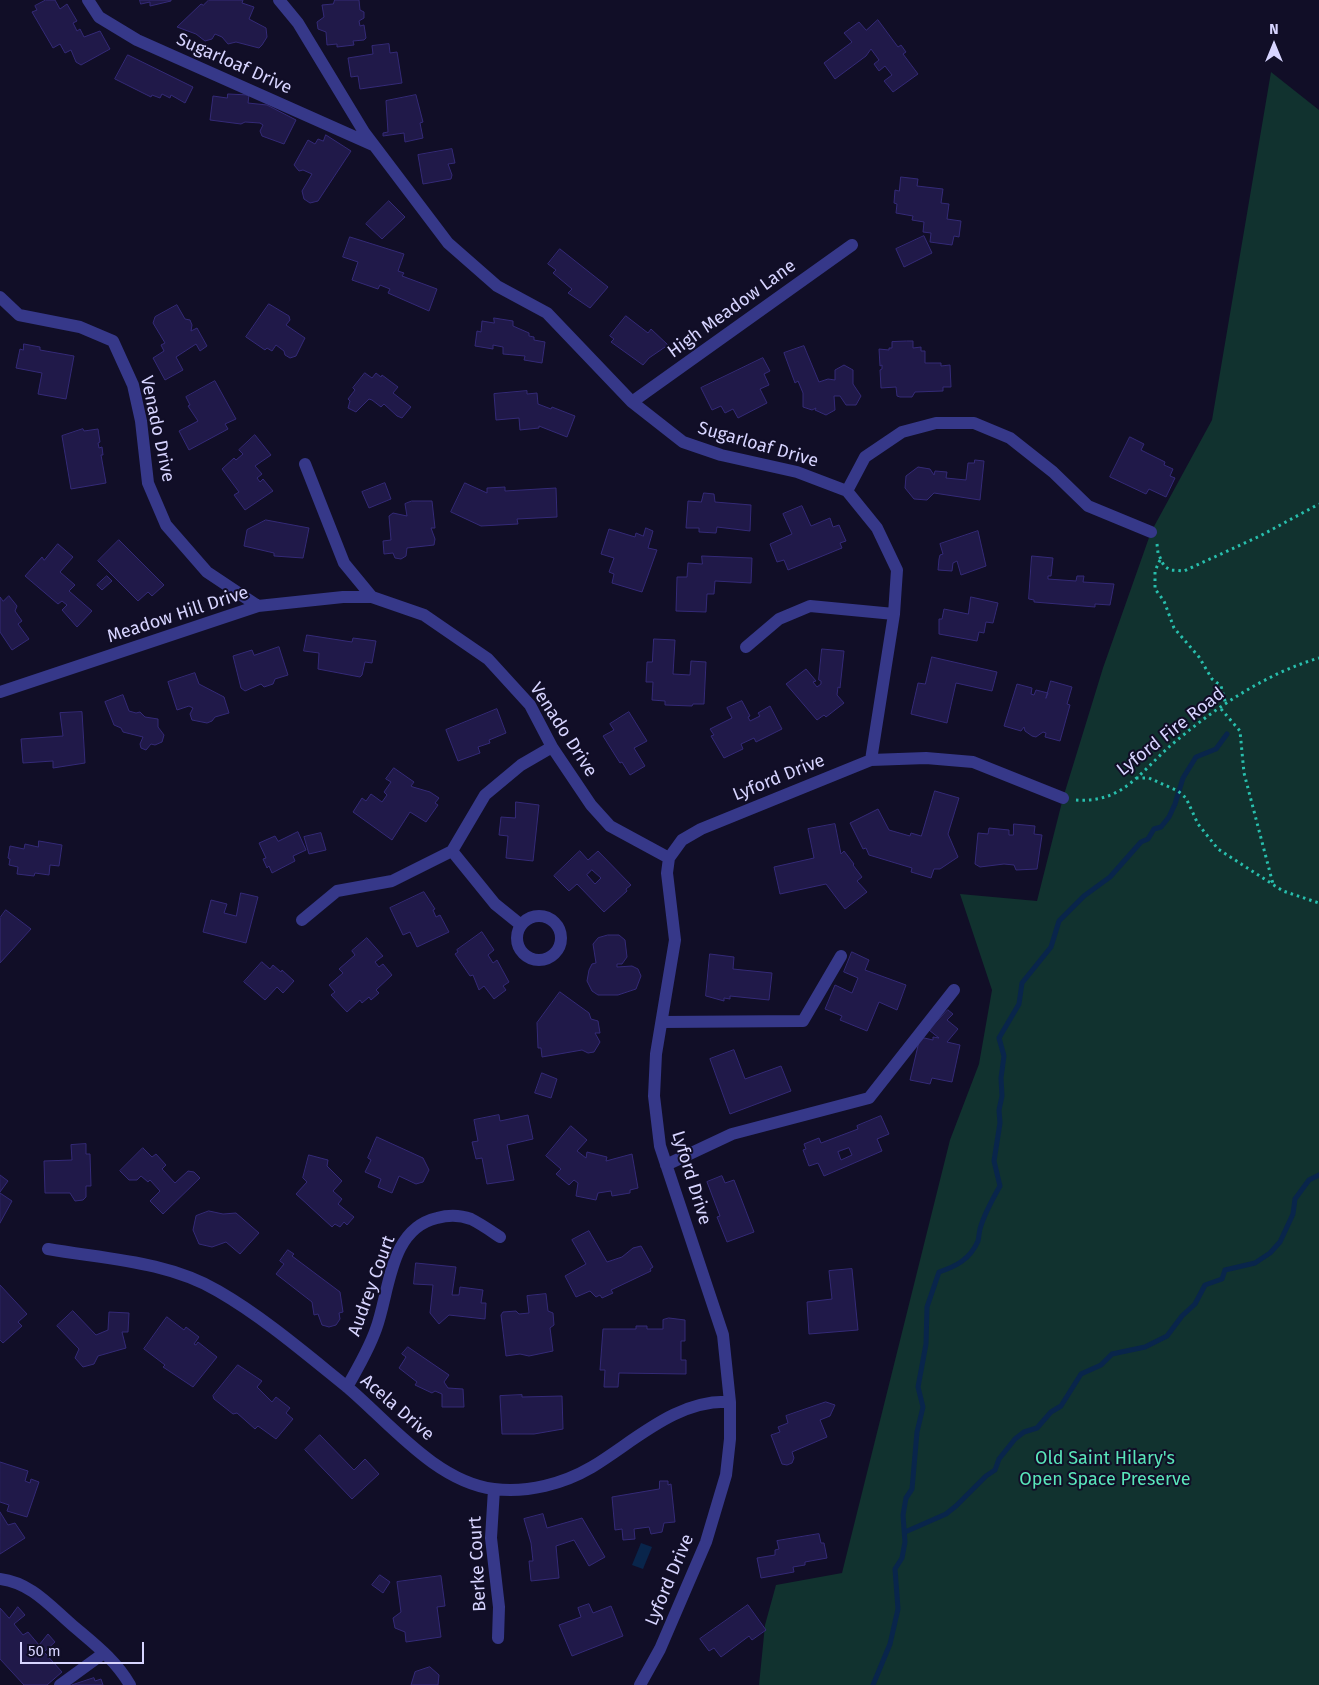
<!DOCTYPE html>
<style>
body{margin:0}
#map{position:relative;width:1319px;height:1685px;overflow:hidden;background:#110e27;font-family:"Fira Sans",sans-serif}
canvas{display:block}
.north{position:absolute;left:1249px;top:20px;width:50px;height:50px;-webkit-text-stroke:4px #110e27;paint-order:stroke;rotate:0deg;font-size:14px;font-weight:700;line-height:20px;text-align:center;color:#d7d4ff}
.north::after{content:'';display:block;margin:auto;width:18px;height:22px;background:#d7d4ff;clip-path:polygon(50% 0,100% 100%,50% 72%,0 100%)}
.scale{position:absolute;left:20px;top:1642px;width:124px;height:22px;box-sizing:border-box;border:2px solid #d7d4ff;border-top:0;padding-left:6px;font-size:15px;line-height:18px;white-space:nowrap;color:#d7d4ff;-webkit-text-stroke:4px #110e27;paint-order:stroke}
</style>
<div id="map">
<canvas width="1319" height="1685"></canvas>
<div class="north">N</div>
<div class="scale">50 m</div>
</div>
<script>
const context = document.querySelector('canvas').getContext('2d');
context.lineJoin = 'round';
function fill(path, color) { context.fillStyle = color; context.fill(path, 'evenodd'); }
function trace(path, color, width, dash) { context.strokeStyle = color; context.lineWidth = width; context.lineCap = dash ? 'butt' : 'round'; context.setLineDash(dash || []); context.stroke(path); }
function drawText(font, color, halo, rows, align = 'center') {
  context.font = font + ' "Fira Sans",sans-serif'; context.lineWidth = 4; context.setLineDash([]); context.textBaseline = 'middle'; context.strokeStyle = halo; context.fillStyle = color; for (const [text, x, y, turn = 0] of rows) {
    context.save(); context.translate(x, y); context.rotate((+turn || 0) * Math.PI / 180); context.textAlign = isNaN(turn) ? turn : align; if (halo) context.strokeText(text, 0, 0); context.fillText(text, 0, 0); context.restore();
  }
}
fill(new Path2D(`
 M1271,72l48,38v1575h-560l6,-60 11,-40 66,-12 108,-433 29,-76 13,-74 -32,-96 77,7 26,-103 40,-130 48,-136 61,-112z`), '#11322f');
fill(new Path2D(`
 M641,1543l11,4 -9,22 -11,-4z`), '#09254b');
trace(new Path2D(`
 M905,1532l41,-18 10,-8 30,-30 9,-6 4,-11 16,-20 9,-7 13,-4 14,-16 10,-6 20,-32 20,-9 11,-11 33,-7 22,-11 15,-20 13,-12 10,-19 17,-6 3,-9 30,-7 15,-10 10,-11 13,-28 2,-15 14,-19 10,-5
 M873,1685l17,-41 8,-35 -3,-40 7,-11 3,-16 -2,-27 3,-17 6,-9 5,-57 6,-25 -5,-20 8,-43 1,-37 12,-35c18,-6 31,-13 39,-31 1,-4 1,-8 2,-12 4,-15 12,-29 20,-43l-6,-25 6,-38 -1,-13 3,-14 -1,-18 3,-22 -5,-18 20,-34 3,-21 29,-36 8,-26 25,-25 26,-19 31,-35 7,-3 6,-10 7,-2 8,-10 6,-13 8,-26 13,-21 20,-8 11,-15`), '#09254b', 5);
const building = new Path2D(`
 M46,0h9l5,9 7,-5 10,17 -4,2 4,8 3,-2 4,8 16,-6 10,18 -29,16 -5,-3 -5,-12 -6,3 -5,-9 -7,4 -21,-36 5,-2 -2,-4z
 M140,0h31v1l-21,5v-4l-9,2z
 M209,0h34l-1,3 12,4 -5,12 17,9 1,9 -5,8 -3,3 -23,-6 -8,2 -6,-7 -7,-3 -3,5 -7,2 -9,-7 -19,-7 24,-23 2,1z
 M335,0h24l1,10 4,2v6l-5,3 1,5 4,-1 2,13 -2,2 -11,1 1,4 -17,2v-3l-10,1 -1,-13 -8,-3 -1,-7 7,-5 -2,-12 11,-1z
 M878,20l20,27 3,-2 5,7 -3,2 15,20 -25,18 -9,-11 8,-6 -7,-9 -6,5 -5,-7 5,-4 -8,-11 -5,7 -31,23 -11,-16 28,-21 -8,-9 15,-11 7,8z
 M389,44l1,9 7,-1 5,31 -42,6 -2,-13 -7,1 -3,-19 25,-4 -1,-8z
 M128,55l65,32 -8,16 -14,-8 -1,3 -8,-4 -2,4 -8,-3 -1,2 -36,-18z
 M228,94l21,1 -1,8 19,2 29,15 -12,24 -22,-8 -2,-5 3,-6 -3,-2 -15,-1 -4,2 -31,-4 3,-24 14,2z
 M416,95l7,27 -3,1 3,15 -18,4 -1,-9 -21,3v-3l5,-1 -2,-31z
 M326,135l25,16 -33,50 -8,2 -6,-4 -2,-8 10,-17 -9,-4 -4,1 -5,-6 14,-25 7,4 3,-5 5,2z
 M452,149l3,14 -7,1 4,11 -1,4 -28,5 -5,-29z
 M901,177l17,2 -1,7 26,3 -2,14 8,1 -2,15 14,2 -2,16 -5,-1 -2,9 -22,-3 1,-9 -8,-1 1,-10 -12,-2 1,-4 -17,-3 1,-9 -3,-1 1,-13 4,1z
 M389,201l16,16 -23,22 -16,-15z
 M924,236l8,17 -28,14 -8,-18z
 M350,237l54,17 -6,17 6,2 -2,3 35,13 -8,22 -41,-18 2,-4 -10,-4 -2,4 -26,-9 6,-18 -15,-5z
 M560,249l48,38 -18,21 -22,-15 4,-4 -19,-16 3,-3 -8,-6z
 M269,304l20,12 1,4 -4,5 19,13 -9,18 -6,2 -5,-3 -1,-4 -8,-6 -4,6 -5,-3 -2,2 -19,-13z
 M177,305l8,14 5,1 2,5 -1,6 6,-3 10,18 -7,5 -4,-7 -20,13 7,13 -18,10 -12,-22 11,-7 -3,-6 4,-2 -12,-20 2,-6z
 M626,316l22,17 3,-4 17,16 -19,13 -6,7 -32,-23 3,-3 -4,-3z
 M494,318l19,3v5l16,7v3l5,1v3l11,2 -3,21 -18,-3 1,-4 -22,-2v-7l-10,-2v4l-18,-3 2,-15 4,1 1,-11 12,2z
 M907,341h6v7l8,-1v4h4v12h16v3l9,-1 1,22h-8v4l-28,1 -3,5h-12l-3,-1 -1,-9 -15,1 -1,-18 2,-1v-4l-2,1 -1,-17 10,1v-2h3v-6z
 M24,344l16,3v3l34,6 -8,43 -28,-5 4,-21 -26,-5 4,-19 3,1z
 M804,346l15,36 9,-3 7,1v-10l9,-5 9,5v14l8,12 -5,9h-10l-6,-9h-6l1,14 -9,5 -11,-5 1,-2 -4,2 -9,-3v-14l-5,-12 -3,2 -11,-30z
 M763,358l7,13 -6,3 5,11 -9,4 7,14 -29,15 -5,-9 -8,4 -4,-7 -9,4 -11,-22z
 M365,373l7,5 4,-5 5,4 1,-2 16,12 -5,6 18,14 -9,11 -5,-2 -13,-12 -3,3 -9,-7 -3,-1 -13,13 -8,-4 2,-7 -2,-2 7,-9 -2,-2z
 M215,381l21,38 -11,5 3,5 -39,21 -10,-19 19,-10 -10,-15 2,-1 -4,-8z
 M527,391v3l10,-1 1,11 13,5 1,-2 23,9 -8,21 -28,-11v2l-19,2 -1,-12 -23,2 -2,-26z
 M83,429l1,2 14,-2 2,13 -2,1 1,5 3,-1 1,8h-2l5,28 -35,6 -9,-53z
 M255,435l16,20 -16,11 7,8 -5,4 3,4 3,-3 10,12 -28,19 -11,-15 5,-3 -17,-23 12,-11 2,2 7,-6 -4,-4z
 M1130,437l14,7 -3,6 24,12 -1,3 9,4 -3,7 5,2 -9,19 -17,-8 -3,5 -36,-17z
 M975,460l9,1 -4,39 -46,-7 -7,7 -13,-1 -9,-11 1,-12 12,-9 12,2 4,6 1,-4 12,1 -1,6 20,2 2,-17h6z
 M385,483l6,16 -22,9 -7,-16z
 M465,483l22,10v-5l18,-1v4l51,-3 1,29 -40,2 1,5 -37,2 -30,-14z
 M704,493l10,1 1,8 36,3 -1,26 -33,-4 -1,6 -17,-1v-4h-13l2,-27 13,1z
 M412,501h20l3,27h-4l4,11 -1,6 -27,3 -1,8 -5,3 -6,-1 -2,-5 -9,1 -1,-13 8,-1 -2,-24 4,-3 14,3 -2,-12z
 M802,506l9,20 19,-8 3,9 6,-2 7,16 -6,2 2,5 -54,22 -4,-10 -7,2 -7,-18 22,-10 -9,-20z
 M266,520l43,8 -6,30 -29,-2v-3l-30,-7 3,-16z
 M646,528l7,3 -5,17 9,2 -15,42 -30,-9 2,-9 -5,-2 5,-14 -13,-4 8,-25 26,8 1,-4 7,3z
 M978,531l8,35 -25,9 -4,-14 -4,2 -1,8 -14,-1 1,-11 1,-4 3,-1 -3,-10z
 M119,540l45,45 -12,11 -4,-4 -10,9 -40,-40z
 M58,544l15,13 -13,15 15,13 -6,6 23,20 -15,16 -15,-17 5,-5 -5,-4 -4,3 -33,-28 17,-19 2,3z
 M702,556l50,2 -1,25 -36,-2 -1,13h-7l-1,18 -30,-1 1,-34h10l1,-14 14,1z
 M1032,556l21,2 -2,18h-3v3l28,2 1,-5h7l-1,6 31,2 -4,21 -15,-1v3l-61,-5v-2l-5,-1z
 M107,576l5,5 -10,9 -5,-5z
 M9,596l8,10 -2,5 7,10 -4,3 11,15 -17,11 -12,-18v-35l3,4z
 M971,597l27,6 -5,20 -7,-1 -2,11 -5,-1 -2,9 -38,-7v-15h3l2,-10 24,5z
 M307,635l45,7 1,-4 23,3 -4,22 -7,-1 -3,13 -2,2 -42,-8 1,-16 -15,-2z
 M654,639l21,1 -2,34 17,1 1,-14 15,1 -2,42h-11l-1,2 -27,-1v-4l-13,-1 1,-18h-7l1,-20h5z
 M279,647l9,28 -13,4 -2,5 -9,3 -3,-3 -16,7 -4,-3 -8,-32 19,-6 2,5z
 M822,649l22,2 -4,37 -2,-1 -1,8 7,8 -18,14 -2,-2 -7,5 -31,-36 20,-15 10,12 -3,1 4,5 4,-3v-3l-2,-1z
 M932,657l65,15 -5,19 -36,-8 -9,40 -36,-9 7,-31 7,1z
 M195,673l4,11 25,13 5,16 -14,4 -3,4 -5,2 -15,-3 -2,-6 3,-6 -4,-2 -12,4 -9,-28z
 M1051,681l21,6 -5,17 3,1 -10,36 -15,-4 1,-4 -3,-1 -7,5 -4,-1 -7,-5 -1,-4 -3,4 -17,-5 13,-42 15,4 -1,6 3,1 2,-5 12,3 -2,5z
 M123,695l6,16 7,2 4,-1 5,5 13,2v8l6,8 -2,7 -7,3 -4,-1 -5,6 -5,-2 -1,-4 3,-7 -20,-5 -2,-4 -7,-3 -9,-23z
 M742,701l8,15 -2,1 2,4 10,-5 -2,-3 12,-7 12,23 -26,13 -2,-4 -13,6 2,5 -19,9 -13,-22 3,-1 -4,-6 22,-11 -5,-10z
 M497,709l9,24 -17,7 1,3 -12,4 2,6 -22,8 -12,-31z
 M82,712l3,51 -32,5v-7l-30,2 -2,-24 42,-3 -3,-23z
 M629,712l18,29 -13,7 11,18 -15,9 -8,-13 -2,1 -17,-27 11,-6 -4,-6z
 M394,768l20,14 -3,4 2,1 17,5 9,6 -4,5 3,2 -12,17 -16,-10 -18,28 -39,-28 9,-14 4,3 5,-7 11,8 5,-7 -3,-3 7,-10 -5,-3z
 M935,791l24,7 -11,36 10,23 -18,12h-6l-3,9 -20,-6 1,-4 -43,-13 -3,-7 -3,1 -13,-26 28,-14 11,21 21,6 1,-3 10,3z
 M516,802l23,3 -6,56 -27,-3 2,-22 -9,-1 2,-18 14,1z
 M835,824l6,30 3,-3 10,13 -1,1 9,12 -5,4 10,11 -22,17 -19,-25 -46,10 -6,-27 40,-9 -6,-29z
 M1014,824l21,2 -1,8 8,1 -5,34 -21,1 -2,-5 -10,-1 -24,3 -5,-3 3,-31 10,1 1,-6 20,2v5h4z
 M298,832l8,18 -13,6 2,5 -23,12 -3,-7 -2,2 -4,-9 3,-1 -7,-15 16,-7 3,5z
 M321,833l5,17 -17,4 -5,-17z
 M39,841l23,4 -3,21 -9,-1 -1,10 -14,-2 -1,3 -17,-2 1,-7 -9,-2 1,-6 -2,-1 2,-12 14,3 1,-5 13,3z
 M580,851l8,9 10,-9 33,34 -5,4 1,2 -23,21 -27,-28 -8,7 -15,-15zM592,870l9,8 -6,6 -8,-9z
 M424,892l11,17 -2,1 3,7 4,-2 9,17 -32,15 -7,-15 -7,3 -13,-27z
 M241,893l17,4 -12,46 -43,-11 8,-32 16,4 -3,9 12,3z
 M6,910l25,19 -31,34v-45z
 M482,932l12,18 -6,5 5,8 4,-3 12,22 -6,4 3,4 -12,9 -10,-13 -5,4 -6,-15 -3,1 -15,-22 3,-2 -1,-2z
 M608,935h11l6,5 2,17 -5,7h-5v3l15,-1 6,3 3,7 -5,13 -18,6h-20l-6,-4 -5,-10 2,-11 3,-6 4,-1 -3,-19 5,-6z
 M367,938l16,18 -8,6 4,5 4,-3 9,11 -16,15 3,3 -8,7 -2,-3 -7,6 -2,-3 -13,12 -16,-17 4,-3 -6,-7 14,-12 -4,-4 16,-14 -3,-4z
 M852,952l17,8 -4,10 41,15 -9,25 -18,-8 -12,29 -27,-11 2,-4 -17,-7 10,-24 17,8 6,-15 -14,-6z
 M710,954l24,3 -1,12 39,4 -3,27 -39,-4v3l-6,-1v3l-18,-5z
 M262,962l8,7 3,-4 8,7 1,-2 12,11 -11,12 -6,-6 -12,13 -21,-18z
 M560,992l29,21 2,6 7,2 2,12h-5l5,9 -6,10 -6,1 -6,-3 -40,7 -1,-9h-3l-1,-25z
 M948,1010l5,4 -6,6 11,9 -11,13 13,3 -8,37 -20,-4 -2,6 -20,-4 10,-43 13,3v-3l6,1 -10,-8z
 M734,1050l11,29 36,-13 10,25 -61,23 -20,-55z
 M542,1073l15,6 -6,19 -16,-5z
 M499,1115l1,6 28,-6 5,24 -26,6 7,35 -27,4 -5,-26 -6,1 -4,-17 6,-1 -4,-21z
 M881,1116l8,18 -12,5 5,12 -58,25 -6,-13 -9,3 -6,-16 3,-1 -2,-5 15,-6 2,5 37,-14 -1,-3zM849,1148l3,7 -11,5 -3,-8z
 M571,1126l16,14 -10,11 9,7 1,-6 20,5 -1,4 26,-7 6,34 -8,2v3l-18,3 -1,-5 -13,2 -2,7 -20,-4 2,-13 -4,-3 -5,5 -13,-11 5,-5 -15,-13z
 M377,1137l46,21 6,12 -6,12 -7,2 -17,-8 -7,17 -14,-6 3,-8 -16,-7 6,-12 -3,-2z
 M86,1144v10h4l1,32h-5v11l-3,3 -8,1 -5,-8h-25l-1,-32 28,-1 -1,-15z
 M143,1148l9,9 4,-3 10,11 -4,4 13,14 13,-12 6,1 6,6 -37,36 -13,-13 10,-10 -10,-11 -2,2 -7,-6 -4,4h-8l-9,-9z
 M309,1155l19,5 -1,6 15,15 -9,10 9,8 -4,5 16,13 -7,8 -3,-3 -4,5 -5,-3 -3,3 -36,-33 11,-12 -4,-4z
 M0,1175l8,6 -8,11z
 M722,1176l3,7 9,-3 20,52 -27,10 -10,-25 3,-1 -13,-34z
 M0,1193l12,8 -12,22z
 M209,1211l14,3 13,-1 23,20 -19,21 -14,-12 -14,5 -13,-3 -6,-14 3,-14z
 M589,1231l18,31 15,-5 11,-9 8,-2 12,21 -3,2 1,2 -40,19 2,3 -11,5 -2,-3 -4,2 -6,-6 -14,6 -11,-21 21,-12 -14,-24z
 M288,1250l6,4 -2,2 48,36 3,20 -4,1 1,6 -4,6 -7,2 -7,-2 -4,-11 -4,1 -2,-13 -36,-28 8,-10 -4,-3z
 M416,1263l40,4 -4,28h7l1,-8 23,3 -2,13h5l-1,16 -36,-4 -10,9 -9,-11 3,-28 -19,-1z
 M852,1269l6,61 -49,4 -2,-32 25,-3 -3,-28z
 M0,1285l27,29 -9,8 4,4 -19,17 -3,-3z
 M546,1294l2,17 5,2 1,12 -4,3 3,23 -24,5 -9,-2 -14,2 -5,-41 2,-3 13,-1 3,3 10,-1 -2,-17z
 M73,1311l23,24 12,-5 1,-18 20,1 -1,19h-6l4,16 -28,8 -4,8 -11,3 -8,-9 4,-9 -22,-23z
 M167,1317l17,13 2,-3 13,10 -5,7 2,1 2,-3 19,15 -24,30 -30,-20 2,-2 -21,-16z
 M669,1318l16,2v21h-4v19h5v14l-67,-1 -1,14h-14l1,-17h-5l3,-41h33v-3h11v3h16v-9z
 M408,1347l41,28 -5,7 4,6 15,1 1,18h-22v-13l-7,-3 -3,2 -17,-8 2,-3 -18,-14 7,-11 -4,-3z
 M238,1365l24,16 -5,6 15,15 4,-5 14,11 -4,5 7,6 -17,20 -18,-13 -3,3 -18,-16 -4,1 -19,-15 -1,-3z
 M522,1395v2l40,-1 1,33 -29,5h-32l-2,-38z
 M826,1402l9,3 -5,11 -10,4 7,17 -35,15 2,6 -2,5 -5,2 -5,-1 -11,-29 9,-3 -2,-5 10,-4 -2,-7z
 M320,1435l34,35 11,-11 14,15 -27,25 -47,-49z
 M0,1462l28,9 -3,10 5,2 1,-4 8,3 -12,35 -20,-6 2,-6 -9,-3z
 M660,1481h8v4l3,-1 4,38 -11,1 -2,9 -11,2 -2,-7 -15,2 1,10 -12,1 -1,-11 -7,1 -3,-33 47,-8z
 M0,1512l8,13 7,-2 10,15 -25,16z
 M543,1514l4,14 35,-10 23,39 -16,9 -15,-26 -18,6 3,32 -28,3 -2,-20h4l-2,-18 -7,-24z
 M819,1534l2,9h3l3,15 -22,4v3l-12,2 1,5 -33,6 -4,-20 18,-3v-5l4,-1 -2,-8z
 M380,1575l10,7 -7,11 -11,-8z
 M441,1576l4,30 -8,1 4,30 -35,5 -1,-10 -10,-4 -2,-10 8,-6 -4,-30z
 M589,1604l4,9 18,-7 12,30 -51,20 -13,-31 22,-8 -3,-9z
 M748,1605l18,25 -14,10 -3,-4 -28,21 -7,-9 -5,3 -9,-12z
 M18,1607l7,8 -11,9 9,11 5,-3 11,13 9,-11 7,8 -11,10 18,20 -15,13h-23l-24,-26v-51l9,10z
 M430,1667l9,8 -1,10h-27l4,-13z
 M94,1678l1,3 6,-2 2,6h-31z`);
fill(building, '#201949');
trace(building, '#342a77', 1);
trace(new Path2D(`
 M1157,544l1,9 6,13 6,4 14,1 76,-35 59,-32
 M1160,560l-5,11v18l9,12 10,27 25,29 13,22 9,7 5,19
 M1221,709l19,22 4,42 29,111
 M1136,778h13l29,13 8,7 12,26 20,25 65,42 36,12
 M1076,800c13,1 28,-1 41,-8 19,-10 35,-30 52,-45 43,-37 95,-73 150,-89`), '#28bfad', 3, [2.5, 4]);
trace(new Path2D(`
 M88,0l11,17 38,23 236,105
 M279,0l19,23 66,109 84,111 49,43 50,27 85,89 51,40 38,13 76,17 50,19 30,37 20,42 -3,44 -23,146
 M0,297l19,18 61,12 33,14 20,44 8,36 7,62 18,42 41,47 51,34
 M632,402l220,-157
 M305,464l39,99 28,34 52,18 64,44 42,46 22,42 39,58 19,21 59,32
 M847,491l18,-34 37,-25 34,-9h38l36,15 43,34 35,34 63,26
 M746,647l33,-28 31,-13 84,8
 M0,692l258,-86 85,-9h29
 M452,851l43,53 26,21
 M517 938a22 22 0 1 1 44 0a22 22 0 1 1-44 0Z
 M302,920l35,-29 55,-10 60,-30 33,-56 36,-30 31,-18
 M662,1022l141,-1 38,-65
 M666,1165l66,-31 137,-36 85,-108
 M48,1249c57,10 119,12 170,42 45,26 87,62 128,95 43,36 90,96 148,103 34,4 69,-5 98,-22 43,-26 85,-68 138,-65
 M347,1387c11,-19 22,-38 29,-58 14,-38 13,-100 61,-111 11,-3 23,-3 34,1 10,5 20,12 29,18
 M494,1489l-3,49 8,69 -1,31
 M0,1579c31,4 49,26 71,45 22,19 44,35 59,61
 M60,1685l44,-32
 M640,1685l20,-36 46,-107 20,-67 4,-36v-37l-7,-67 -63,-189 -6,-50 2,-42 19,-114 -8,-67 2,-15 13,-18 19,-11 170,-69 55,-2 47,4 90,36`), '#363889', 12);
drawText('18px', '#d7d4ff', '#110e27', [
 ["Sugarloaf Drive",234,64,24],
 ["High Meadow Lane",732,309,-36],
 ["Venado Drive",157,429,78],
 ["Sugarloaf Drive",758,445,16],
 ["Meadow Hill Drive",178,615,-18],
 ["Venado Drive",563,730,57],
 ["Lyford Fire Road",1171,732,-38],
 ["Lyford Drive",779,778,-22],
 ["Lyford Drive",691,1178,73],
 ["Audrey Court",372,1286,-70],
 ["Acela Drive",397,1408,41],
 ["Berke Court",478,1564,-93],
 ["Lyford Drive",670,1580,-67]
]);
drawText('18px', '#59e6ba', '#110e27', [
 ["Old Saint Hilary's",1105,1459],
 ["Open Space Preserve",1105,1480]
]);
</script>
